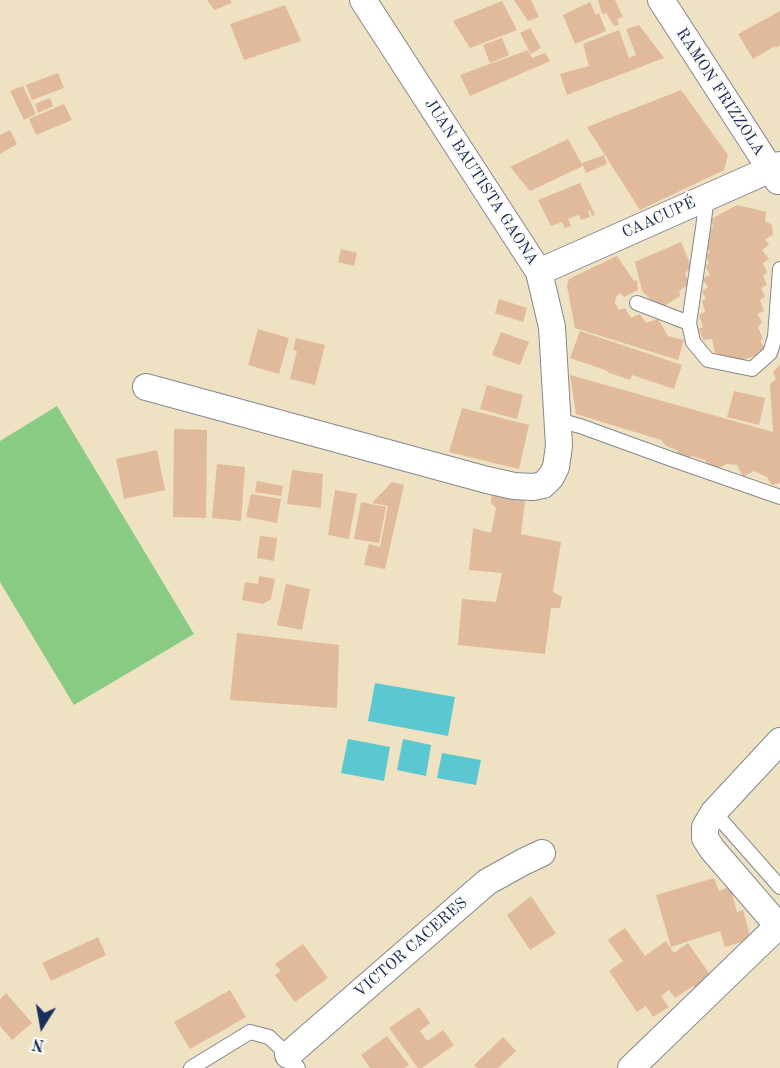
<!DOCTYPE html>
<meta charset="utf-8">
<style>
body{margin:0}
#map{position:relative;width:780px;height:1068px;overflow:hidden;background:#eee2c3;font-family:"Old Standard TT",serif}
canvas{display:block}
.north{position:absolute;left:12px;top:996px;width:60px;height:60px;-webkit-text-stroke:4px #fdfcf7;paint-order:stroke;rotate:191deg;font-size:16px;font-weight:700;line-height:24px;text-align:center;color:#1b2f5e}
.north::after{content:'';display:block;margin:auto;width:21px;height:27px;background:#1b2f5e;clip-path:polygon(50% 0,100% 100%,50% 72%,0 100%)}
</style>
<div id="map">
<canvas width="780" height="1068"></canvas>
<div class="north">N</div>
</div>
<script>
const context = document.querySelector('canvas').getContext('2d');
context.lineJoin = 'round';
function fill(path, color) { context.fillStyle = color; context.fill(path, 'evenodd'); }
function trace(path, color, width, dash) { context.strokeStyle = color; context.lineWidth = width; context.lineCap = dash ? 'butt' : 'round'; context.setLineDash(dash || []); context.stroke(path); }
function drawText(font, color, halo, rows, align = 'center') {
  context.font = font + ' "Old Standard TT",serif'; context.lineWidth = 4.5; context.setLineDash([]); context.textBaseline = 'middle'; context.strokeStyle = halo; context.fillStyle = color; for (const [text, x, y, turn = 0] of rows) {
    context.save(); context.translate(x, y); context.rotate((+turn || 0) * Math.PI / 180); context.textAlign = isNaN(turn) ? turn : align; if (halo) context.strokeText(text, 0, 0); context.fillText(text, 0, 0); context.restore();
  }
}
fill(new Path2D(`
 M57,406l137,228 -120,71 -74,-123v-141z`), '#89cb83');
fill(new Path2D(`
 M375,683l80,14 -7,39 -80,-15z
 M348,739l42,8 -6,34 -43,-8z
 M403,739l28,6 -5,31 -29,-6z
 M442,753l39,7 -5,25 -39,-7z`), '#5ac7d1');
fill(new Path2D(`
 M207,0h23l2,3 -18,7z
 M514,0h17l8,17 -11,4z
 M598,0h17l8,17 -6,2 2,6 -5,1 -8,-13 -4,1z
 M502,1l15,29 -47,18 -17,-27z
 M590,2l6,13 3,-2 7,18 -31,13 -12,-29z
 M285,5l16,36 -57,19 -14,-36z
 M780,11v34l-4,3 -1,-2 -22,13 -15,-25z
 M639,25l25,33 -97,37 -7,-21 29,-8 -6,-22 36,-14 10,28 7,-3 -10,-26z
 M530,28l11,20 -10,6 -11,-21z
 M502,38l7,17 -19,8 -7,-18z
 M528,50l4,8 13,-5 5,8 -80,35 -10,-21z
 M58,73l6,15 -32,12 -6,-15z
 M23,86l13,28 -12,6 -14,-29z
 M681,90l47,65 -4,15 -84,40 -53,-83z
 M50,98l3,8 -15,7 -3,-9z
 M64,104l8,16 -36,15 -7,-16z
 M10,130l7,14 -17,10v-19z
 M568,139l15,27 -53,25 -20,-24z
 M604,155l3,9 -21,9 -4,-10z
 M580,183l15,32 -3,1 -2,-5h-2l2,6 -9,3 -2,-5 -11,4 3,7 -6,2 -3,-6 -11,4 -13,-26z
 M737,205l29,7 -1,9 7,4 1,10 -8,4 4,6 -7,5 7,9 -6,4 4,9 -4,4 4,9 -6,3 4,9 -5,3 4,11 -7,3 5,8 -4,5 5,12 -3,2 7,11 -28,9 -24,-8 -3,-14 -9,1 -4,-11 4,-2 -4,-12 6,-3 -3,-11 4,-2 -4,-8 6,-4 -6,-8 8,-4 -5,-10 4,-1 -3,-10 4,-1 -8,-17 5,-6 6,-2 -2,-9z
 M681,242l8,19 2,7 -6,5 4,11 -10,7 1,5 -20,13 -18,-18 -7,-29z
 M341,249l16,4 -3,13 -16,-4z
 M617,256l17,25 3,-1 1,10 -14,7 -4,-4 -4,4 -1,6 4,7 6,-2 6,10 9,-4 6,9 12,-4 10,17 16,4 -6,20 -103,-32 -8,-42 2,-7z
 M499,299l28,9 -4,14 -28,-9z
 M258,329l31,9 -10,36 -31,-9z
 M580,331l102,34 -8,24 -42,-14 -2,5 -23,-8 1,-1 -38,-13z
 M501,332l28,10 -9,23 -28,-10z
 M296,338l29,7 -10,40 -25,-6 7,-28 -4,-1z
 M780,365v118l-8,2 -5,-8 -13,-6 -11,6 -6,-12 -10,-1 -13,6 -9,-10 -13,-4 -12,5 -3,-11 -11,-4 -5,-6 -85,-26 -6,-39 203,57 -3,-48 6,-5 -3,-7z
 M487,385l36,10 -6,24 -37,-10z
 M734,391l31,7 -6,27 -32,-8z
 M462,408l67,17 -10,44 -70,-17z
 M174,429l33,1 -1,88 -33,-1z
 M157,450l8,40 -41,9 -8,-40z
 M217,464l28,3 -4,54 -29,-3z
 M292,470l31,4 -2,34 -34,-4z
 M257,481l26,5 -2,10 -26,-4z
 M392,482l12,3 -19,84 -21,-4 5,-21 11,3 8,-41 -16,-3z
 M335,490l22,4 -8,45 -21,-4z
 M251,494l30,5 -4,24 -31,-6z
 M492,494l33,7 -4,33 40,8 -8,50 9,5 -2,11h-9l-6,46 -87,-9 4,-46 34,3 6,-29 -33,-3 4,-42 18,5 5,-25 -5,-5z
 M361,502l25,5 -7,36 -25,-4z
 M260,536l17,2 -3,23 -17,-3z
 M259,576l16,3 -4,20 -8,5 -21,-4 3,-18 13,2z
 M286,584l24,5 -8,41 -25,-5z
 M237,633l102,12 -2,63 -107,-8z
 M714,878l5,13 11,-5 7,26 6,-2 8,29 -26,8 -5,-16 -49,16 -15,-52z
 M531,896l24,36v2l-25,16 -23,-35z
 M625,928l20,28 21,-15 8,12 14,-10 25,36 -17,12 -3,-5 -18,12 -6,-8 -8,6 8,11 -16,10 -7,-11 -9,6 -28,-41 14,-10 -15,-21z
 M98,937l8,18 -55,26 -9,-18z
 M303,944l25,34 -33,24 -20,-27 6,-4 -6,-7z
 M230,990l16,27 -56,32 -16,-27z
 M6,993l26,30 -20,17 -12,-14v-27z
 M419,1007l11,16 -10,8 7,10 16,-11 11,15 -32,23h-4l-29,-40z
 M387,1036l22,29 -5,3h-34l-9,-13z
 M503,1037l13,14 -18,17h-21l-3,-3z`), '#e0ba9b');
const lane = new Path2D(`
 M707,196l-4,32 -14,95 4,19 15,18 44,9 18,-16 5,-16 5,-68
 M637,303l52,20
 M558,420l22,6 91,33 109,38
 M714,812l66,75
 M191,1068l59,-36 19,5 19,18 10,13`);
const street = new Path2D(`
 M661,0l117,181
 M539,272l241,-107
 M146,387l341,93 27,6 19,1 10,-2 8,-8 5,-10 3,-21 -7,-119 -13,-55 -176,-272
 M780,741l-66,71 -9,15v11l7,11 68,79
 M288,1055l199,-173 36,-20 19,-9
 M631,1068l147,-142`);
trace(lane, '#848890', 16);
trace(street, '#848890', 28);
trace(lane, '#fff', 14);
trace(street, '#fff', 26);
drawText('16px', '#1b2f5e', '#fdfcf7', [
 ["RAMON FRIZZOLA",720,92,57],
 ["JUAN BAUTISTA GAONA",481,182,57],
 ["CAACUPÉ",659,218,-24],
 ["VICTOR CACERES",411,948,-41]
]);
</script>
